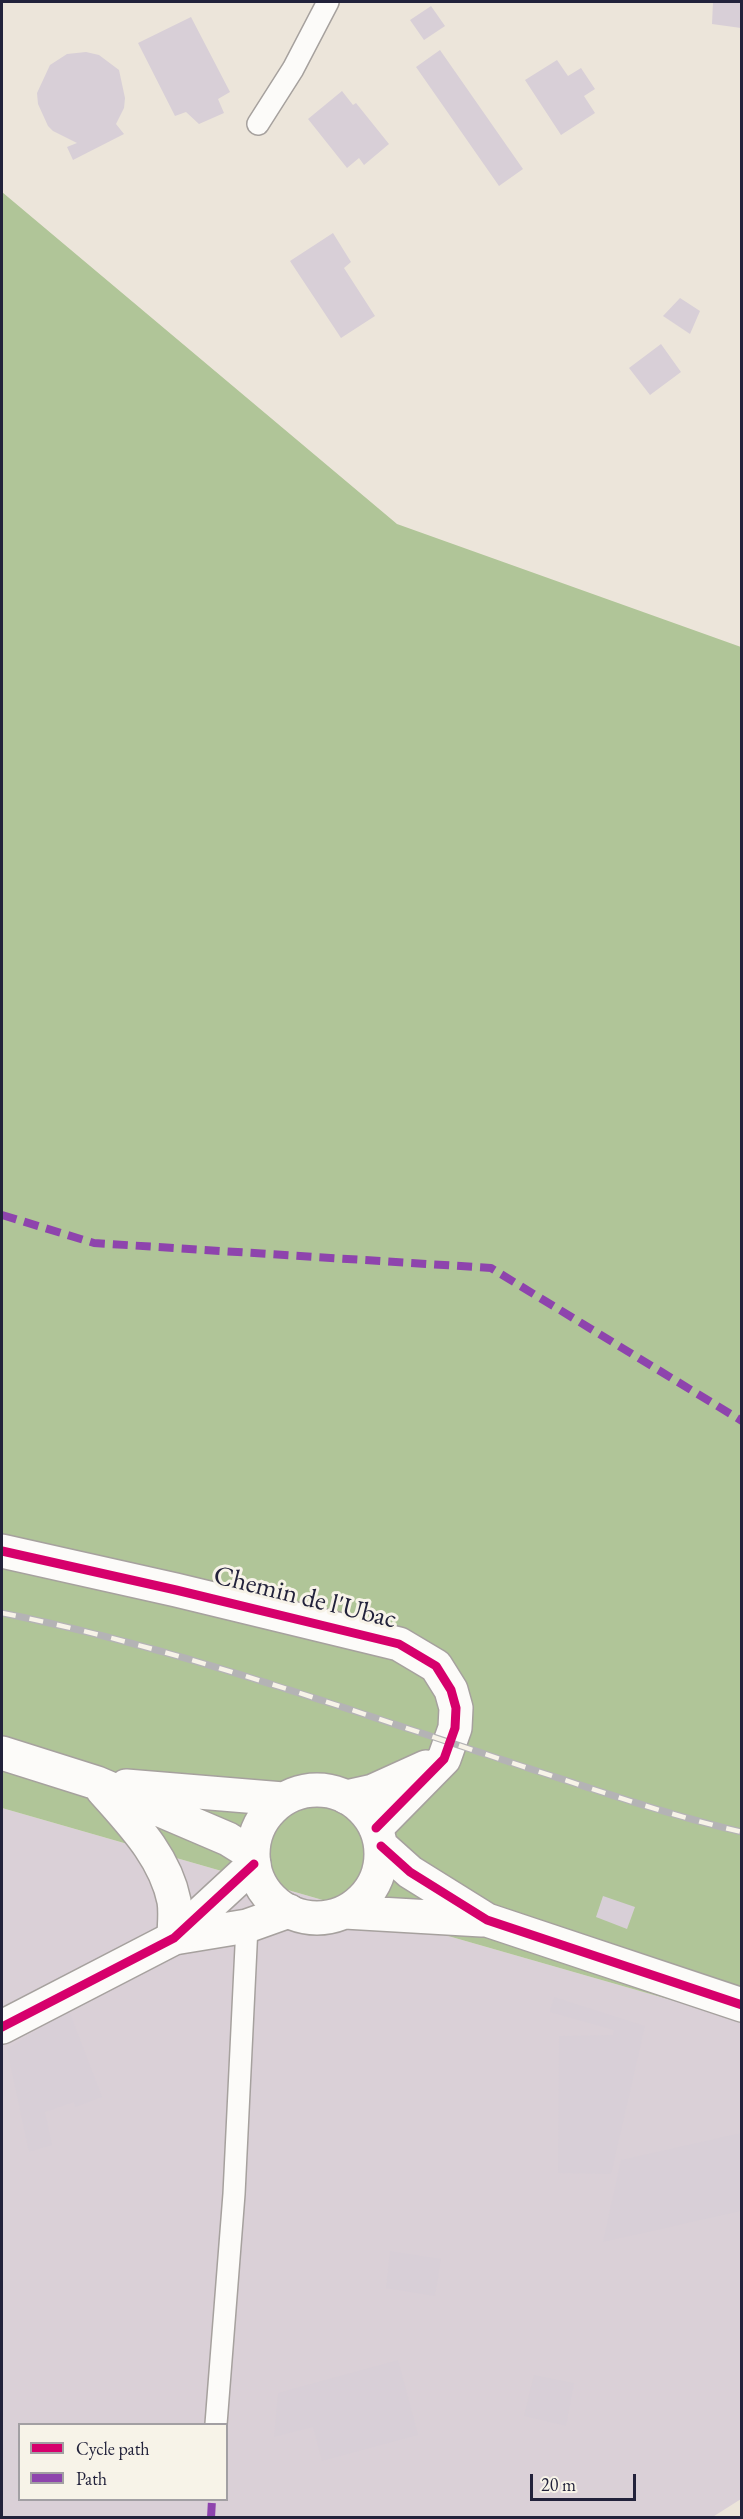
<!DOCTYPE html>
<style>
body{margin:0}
#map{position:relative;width:743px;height:2519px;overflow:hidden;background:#ece5da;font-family:"EB Garamond",serif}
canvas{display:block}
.frame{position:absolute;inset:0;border:3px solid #22223b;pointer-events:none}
.legend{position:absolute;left:18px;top:2423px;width:210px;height:78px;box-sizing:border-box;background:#f7f3e8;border:2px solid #a29fa3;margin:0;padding:8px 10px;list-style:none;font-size:18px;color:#22223b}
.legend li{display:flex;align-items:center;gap:12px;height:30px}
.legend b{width:30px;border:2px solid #a29fa3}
.scale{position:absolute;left:530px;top:2474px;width:106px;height:27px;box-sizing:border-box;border:3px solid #22223b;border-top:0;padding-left:8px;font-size:18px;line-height:21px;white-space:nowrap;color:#22223b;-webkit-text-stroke:4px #f7f3e8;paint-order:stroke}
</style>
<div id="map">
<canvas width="743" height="2519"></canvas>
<div class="frame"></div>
<ul class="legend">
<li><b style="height:8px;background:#d6006c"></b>Cycle path</li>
<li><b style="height:8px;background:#8e44ad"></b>Path</li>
</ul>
<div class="scale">20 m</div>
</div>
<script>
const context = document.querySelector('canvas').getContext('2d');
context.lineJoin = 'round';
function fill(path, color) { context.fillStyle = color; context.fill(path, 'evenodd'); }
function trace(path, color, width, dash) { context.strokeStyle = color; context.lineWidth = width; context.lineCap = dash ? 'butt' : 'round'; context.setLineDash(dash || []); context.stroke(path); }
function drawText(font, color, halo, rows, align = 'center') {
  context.font = font + ' "EB Garamond",serif'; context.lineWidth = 6; context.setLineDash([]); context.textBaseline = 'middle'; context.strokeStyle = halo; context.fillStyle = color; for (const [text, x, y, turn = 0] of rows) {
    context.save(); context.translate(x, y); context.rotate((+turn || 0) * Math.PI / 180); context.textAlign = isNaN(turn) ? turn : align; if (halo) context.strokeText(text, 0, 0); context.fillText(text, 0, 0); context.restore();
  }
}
fill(new Path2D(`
 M2,1808l739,212v479l-30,19 -709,-1zM20,2424h206v76h-206z`), '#dad0d7');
fill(new Path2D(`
 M2,192l395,332 344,123v1373l-739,-212z`), '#b0c598');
fill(new Path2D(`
 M713,2h28v26l-29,-4z
 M431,6l14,20 -21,14 -14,-20z
 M191,17l39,75 -12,7 6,14 -25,11 -13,-12 -11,4 -37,-73z
 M440,50l83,119 -24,17 -83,-119z
 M86,52l13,3 20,15 6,28 -1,10 -8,16 8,10 -51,26 -6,-13 10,-4 -24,-12 -5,-5 -10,-22 -1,-11 13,-28 17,-11z
 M557,60l11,16 13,-8 14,21 -11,7 11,17 -34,22 -36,-55z
 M342,91l11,14 3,-2 33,41 -25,21 -5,-7 -12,10 -39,-49z
 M333,233l18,29 -7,6 31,48 -34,22 -51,-77z
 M680,298l20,13 -10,23 -27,-18z
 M661,344l20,28 -31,23 -21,-27z
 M603,1896l32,11 -8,22 -31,-12z
 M554,1997l91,29 -34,148 -53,-1 1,-137 54,-1 1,-5 -64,-18z
 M69,2011l33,86 -27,10 -1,-5 -29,10 7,33 -23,7 -22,-103z
 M741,2133v78l-138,31 18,-82z
 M390,2251l51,8 -6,37 -49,-8z
 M398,2360l20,75 -96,26 -9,-34 -39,10 4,-44z
 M534,2375l40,8 -8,43 -42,-10z`), '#d8cfd7');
const lane = new Path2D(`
 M258,124l35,-55 35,-67
 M216,2424l18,-230 13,-268`);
const street = new Path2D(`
 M2,1551l174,39 223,54 37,22 15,24 5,18 -1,20 -11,31 -68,69
 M346,1797l27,-6 53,-24
 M174,1938l73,-12 42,-15
 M2,2027l172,-89 80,-74`);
const secondary = new Path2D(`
 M2,1753l95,30 131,56 24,15
 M126,1786l157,13
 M102,1789c29,33 63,67 72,112 2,12 0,26 0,37
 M253 1854a64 64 0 1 1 128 0a64 64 0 1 1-128 0Z
 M381,1846l29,26 77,48 255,85
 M345,1912l137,8`);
trace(lane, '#a6a19e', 24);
trace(street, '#a6a19e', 36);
trace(secondary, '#a6a19e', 36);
trace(lane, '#fcfbf9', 21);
trace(street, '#fcfbf9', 33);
trace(secondary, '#fcfbf9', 33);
const rail = new Path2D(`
 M2,1613c182,36 358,101 535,158 68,22 135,45 205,61`);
trace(rail, '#b4b3b5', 7);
trace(rail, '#f7f3e8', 4.5, [14]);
trace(new Path2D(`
 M2,1215l92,28 397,25 251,153
 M211,2518l1,-18`), '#8e44ad', 8, [15, 8]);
trace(new Path2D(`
 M2,1551l174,39 223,54 37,22 15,24 5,18 -1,20 -11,31 -68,69
 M381,1846l29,26 77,48 255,85
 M2,2027l172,-89 80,-74`), '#d6006c', 9);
drawText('27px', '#22223b', '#f7f3e8', [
 ["Chemin de l'Ubac",305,1598,14]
]);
</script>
